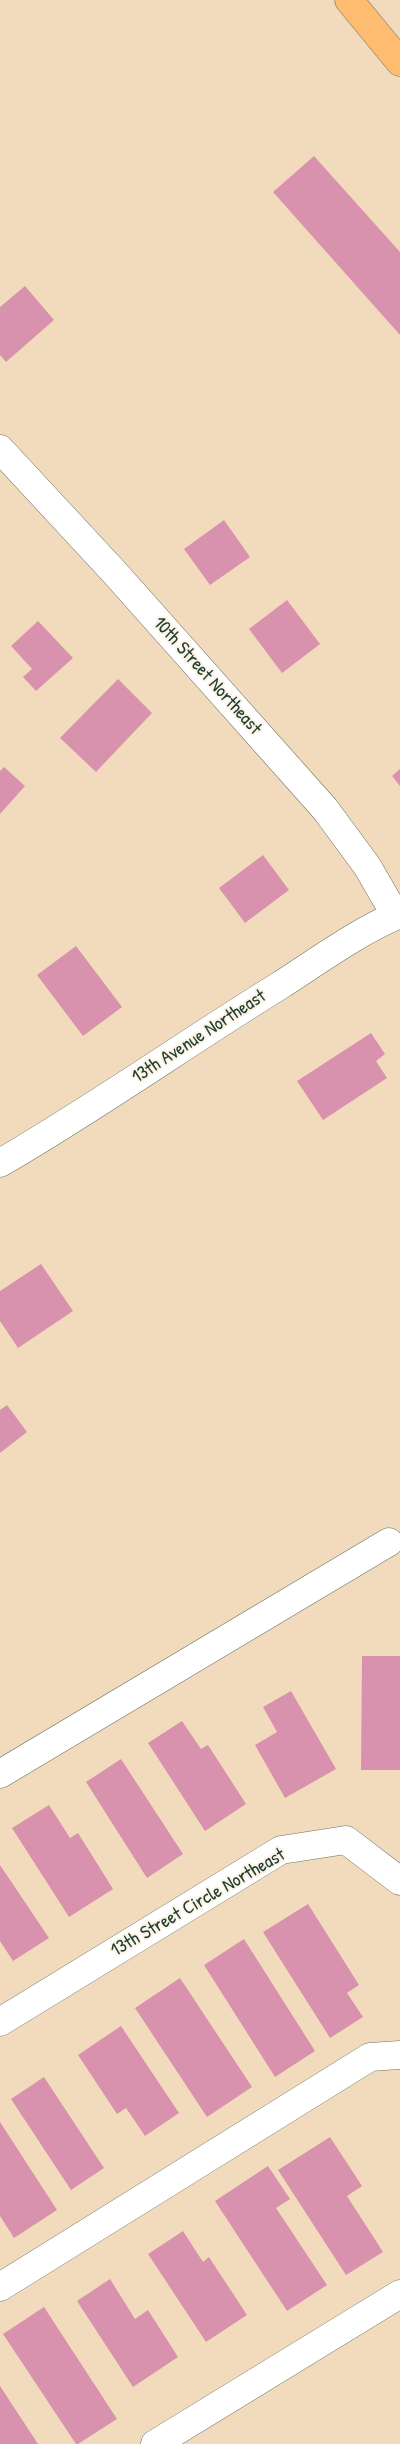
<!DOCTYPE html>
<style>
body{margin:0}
canvas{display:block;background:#f2dbbc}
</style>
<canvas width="400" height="2444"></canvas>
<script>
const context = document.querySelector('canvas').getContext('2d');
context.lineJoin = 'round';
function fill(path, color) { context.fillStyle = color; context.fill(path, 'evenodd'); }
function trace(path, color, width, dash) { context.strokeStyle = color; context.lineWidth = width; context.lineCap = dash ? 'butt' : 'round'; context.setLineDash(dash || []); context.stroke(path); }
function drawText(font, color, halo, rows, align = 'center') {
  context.font = font + ' "Patrick Hand",sans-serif'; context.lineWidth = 4; context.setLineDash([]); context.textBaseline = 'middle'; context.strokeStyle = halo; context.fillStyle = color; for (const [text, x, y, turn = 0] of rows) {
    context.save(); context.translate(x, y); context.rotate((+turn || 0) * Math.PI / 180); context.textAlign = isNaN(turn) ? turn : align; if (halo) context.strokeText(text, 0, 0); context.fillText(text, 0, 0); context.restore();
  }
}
fill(new Path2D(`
 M314,156l86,96v83l-127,-143z
 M25,286l29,34 -48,42 -6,-7v-48z
 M224,520l26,37 -40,28 -26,-36z
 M287,600l33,44 -38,29 -33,-44z
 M38,621l35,37 -37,33 -13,-14 9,-8 -21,-23z
 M118,679l34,34 -56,59 -36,-34z
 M4,767l21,19 -25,28v-43z
 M400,769v17l-8,-10z
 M263,855l26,35 -44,33 -26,-35z
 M76,946l46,61 -39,29 -46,-61z
 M371,1033l14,21 -9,7 11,17 -64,42 -26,-39z
 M41,1264l32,47 -55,37 -18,-27v-30z
 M7,1405l20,27 -27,21v-43z
 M362,1656h38v114h-39z
 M291,1691l45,78 -51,29 -30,-53 22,-13 -14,-25z
 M182,1721l19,28 7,-4 38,59 -41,27 -57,-88z
 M121,1759l62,95 -36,24 -61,-96z
 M49,1805l21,33 8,-5 35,56 -44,28 -57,-89z
 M0,1865l49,73 -36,23 -13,-20z
 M308,1904l51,81 -12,8 16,24 -33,21 -67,-106z
 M244,1939l71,112 -40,26 -71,-112z
 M180,1978l72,109 -45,30 -72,-109z
 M121,2026l58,87 -34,23 -19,-28 -9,6 -39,-59z
 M44,2077l60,91 -33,22 -60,-91z
 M0,2122l57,88 -43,28 -14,-22z
 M330,2137l32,49 -15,10 36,56 -37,23 -68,-105z
 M268,2166l22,33 -14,9 51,77 -40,26 -72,-110z
 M183,2231l20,31 6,-5 38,58 -41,27 -58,-88z
 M110,2279l25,40 13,-9 30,47 -45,30 -56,-86z
 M44,2307l73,112 -39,25h-2l-73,-110z
 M0,2386l38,58h-38z`), '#d992ad');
const minor = new Path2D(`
 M0,449l115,124 210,236 42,57 29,50
 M0,1163c95,-55 185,-119 279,-177 39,-25 78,-54 121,-72
 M0,1774l389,-232
 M0,2022l281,-172 65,-10 54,41
 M0,2287l370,-230 30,-2
 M155,2444l245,-150`);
const major = new Path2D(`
 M349,0l51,62`);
trace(minor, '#697464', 29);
trace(major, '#697464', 29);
trace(minor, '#fff', 28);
trace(major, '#fdbc70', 28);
drawText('19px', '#1f3d34', '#fcf5e5', [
 ["10th Street Northeast",207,676,48],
 ["13th Avenue Northeast",199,1037,-33],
 ["13th Street Circle Northeast",198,1903,-30]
]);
</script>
